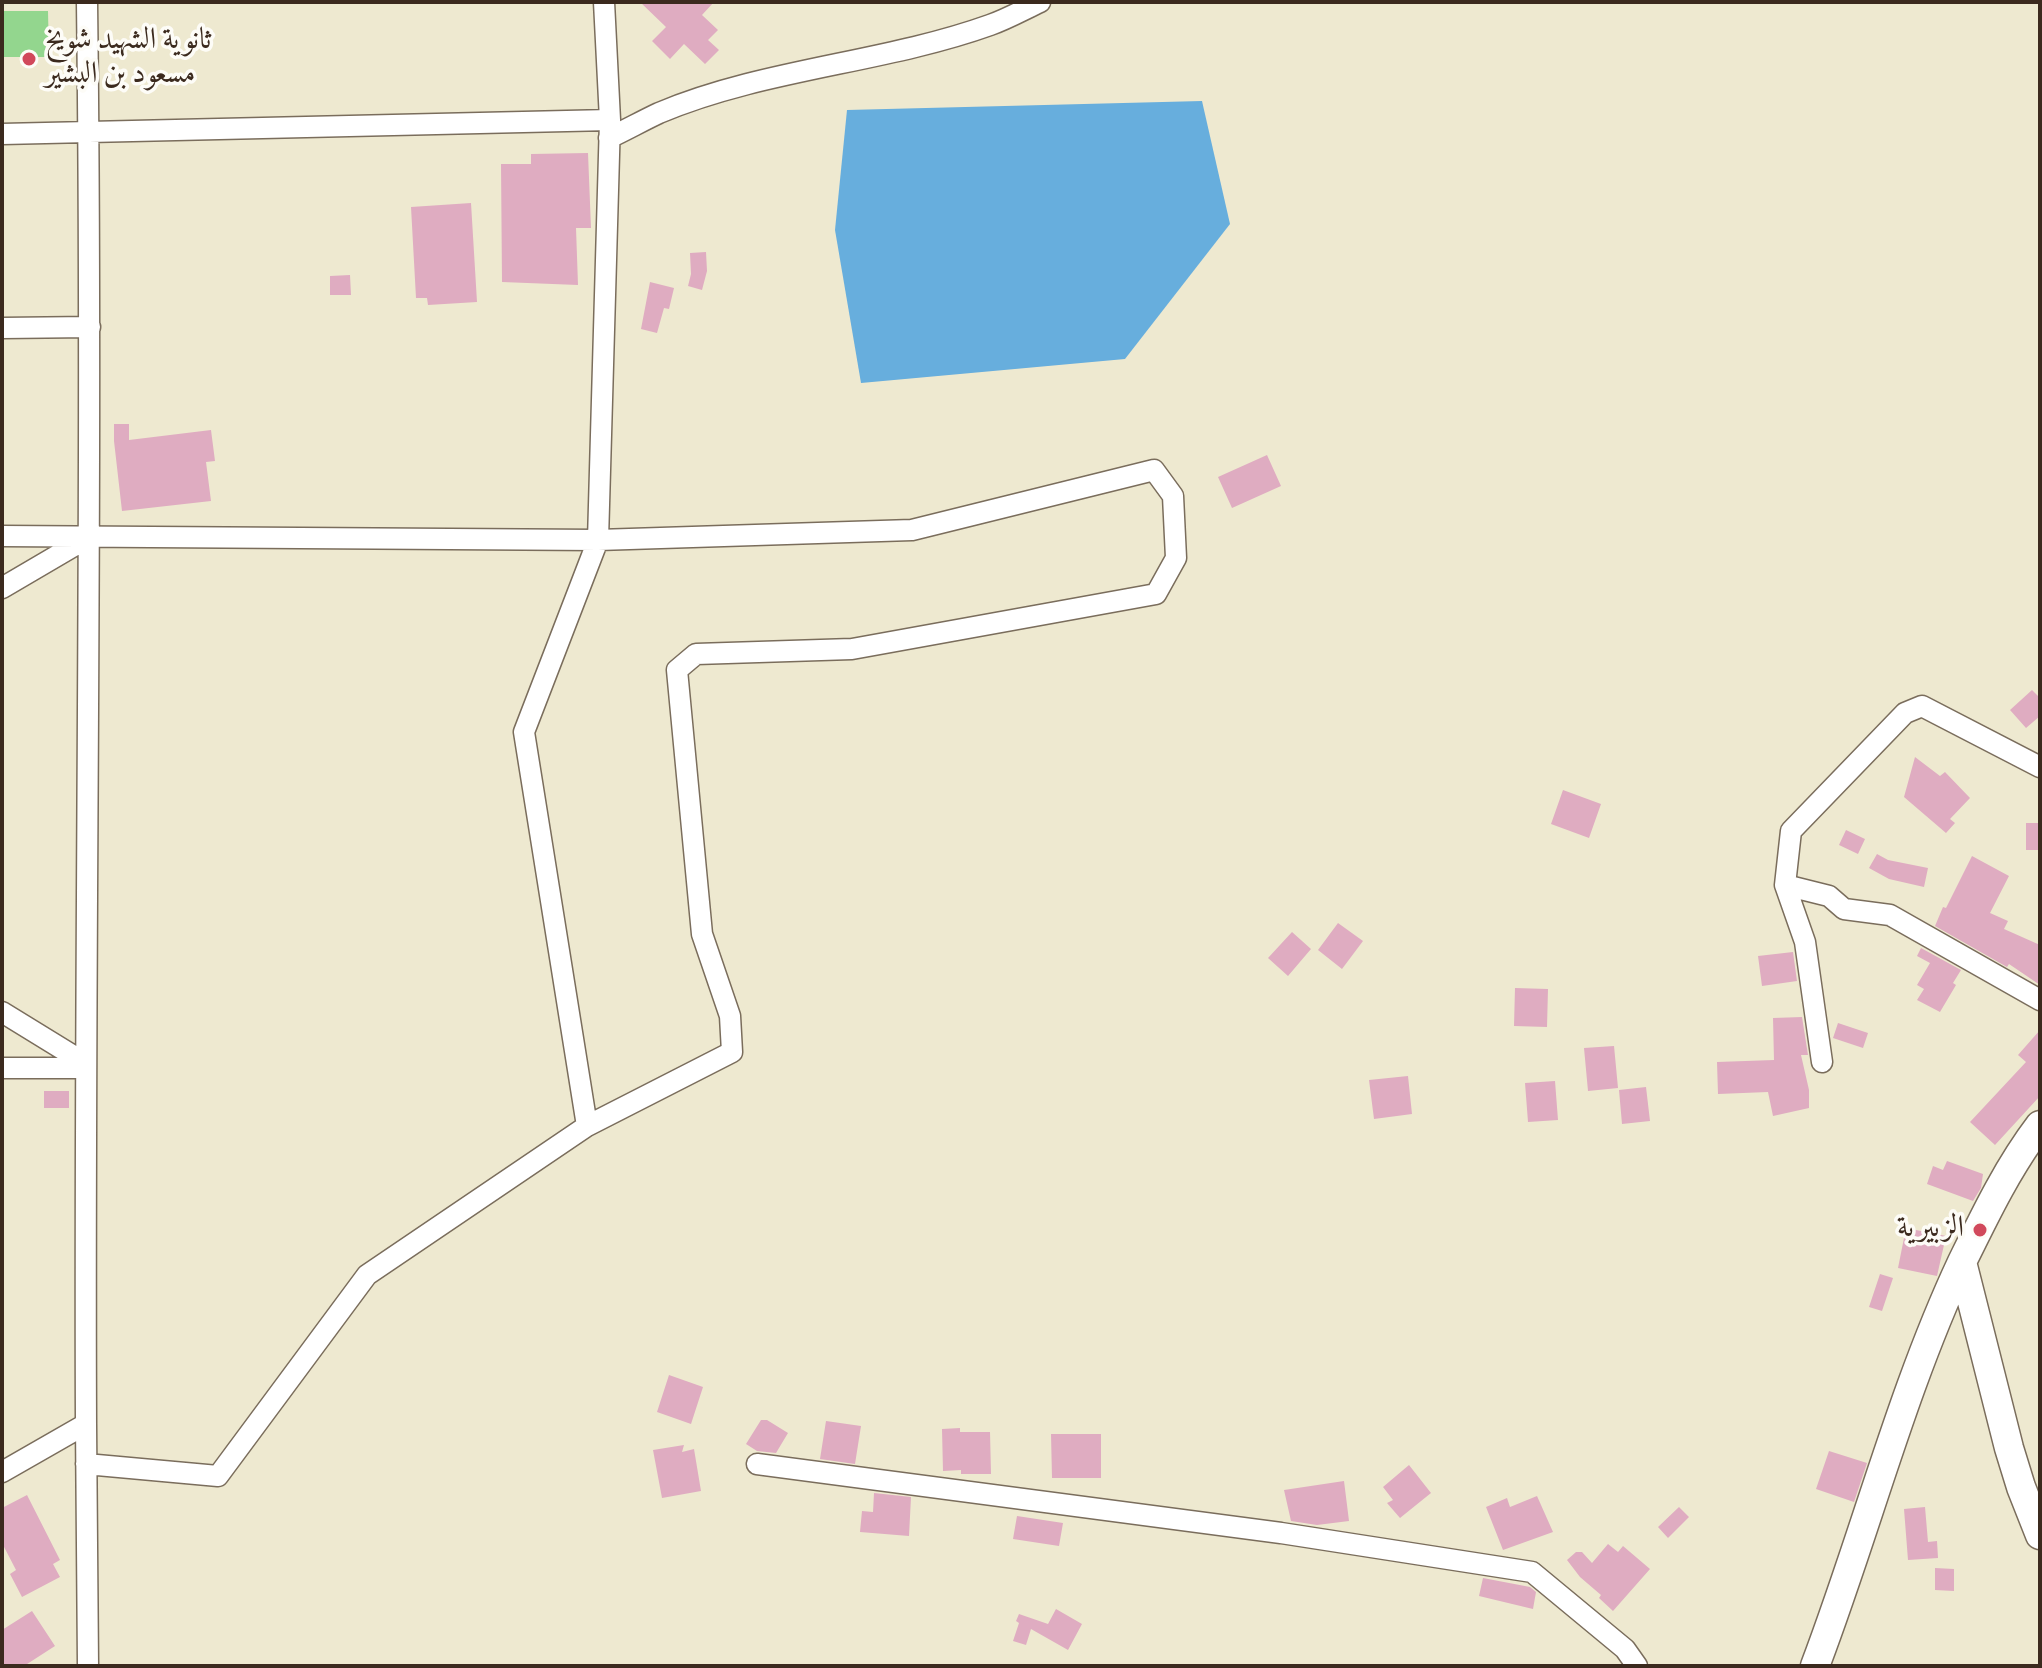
<!DOCTYPE html>
<meta charset="utf-8">
<style>
body{margin:0}
#map{position:relative;width:2042px;height:1668px;overflow:hidden;background:#eee9d0;font-family:Vollkorn,serif}
canvas{display:block}
.frame{position:absolute;inset:0;border:4px solid #3b2a1e;pointer-events:none}
</style>
<div id="map">
<canvas width="2042" height="1668"></canvas>
<div class="frame"></div>
</div>
<script>
const context = document.querySelector('canvas').getContext('2d');
context.lineJoin = 'round';
function fill(path, color) { context.fillStyle = color; context.fill(path, 'evenodd'); }
function trace(path, color, width, dash) { context.strokeStyle = color; context.lineWidth = width; context.lineCap = dash ? 'butt' : 'round'; context.setLineDash(dash || []); context.stroke(path); }
function drawText(font, color, halo, rows, align = 'center') {
  context.font = font + ' Vollkorn,Amiri,serif'; context.lineWidth = 7; context.setLineDash([]); context.textBaseline = 'middle'; context.strokeStyle = halo; context.fillStyle = color; for (const [text, x, y, turn = 0] of rows) {
    context.save(); context.translate(x, y); context.rotate((+turn || 0) * Math.PI / 180); context.textAlign = isNaN(turn) ? turn : align; if (halo) context.strokeText(text, 0, 0); context.fillText(text, 0, 0); context.restore();
  }
}
fill(new Path2D(`
 M2,11h46l1,46h-47z`), '#93d68e');
fill(new Path2D(`
 M1202,101l28,123 -105,135 -264,24 -26,-153 12,-120z`), '#67aedd');
fill(new Path2D(`
 M640,2h74l-12,13 16,15 -10,10 11,10 -14,14 -21,-20 -14,15 -18,-18 14,-14z
 M588,153l3,75h-15l2,57 -76,-3 -1,-118h30v-10z
 M471,203l6,99 -49,3 -1,-7h-11l-5,-91z
 M706,252l1,19 -5,19 -14,-4 3,-12 -1,-21z
 M350,275l1,20h-21v-19z
 M650,282l24,6 -5,21 -5,-1 -7,25 -16,-4z
 M114,424h15v16l82,-10 4,31 -9,1 5,39 -89,10 -8,-70z
 M1267,455l14,31 -49,22 -14,-31z
 M2032,690l8,8v18l-14,12 -16,-18z
 M1915,757l25,19 5,-4 25,26 -20,21 5,4 -9,10 -42,-36z
 M1563,790l38,14 -12,34 -38,-14z
 M2026,823h14v27h-14z
 M1846,830l19,9 -7,15 -19,-9z
 M1877,854l11,6 40,8 -4,19 -35,-8 -20,-11z
 M1972,856l37,20 -19,37 18,8 -4,8 36,16v40l-31,-21 -2,3 -72,-41 8,-19 3,1z
 M1338,923l25,18 -21,28 -24,-19z
 M1292,932l19,17 -23,27 -20,-18z
 M1921,948l40,22 -8,13 3,2 -16,27 -23,-12 7,-11 -7,-4 13,-22 -13,-7z
 M1793,952l4,29 -35,5 -4,-30z
 M1515,988l33,1 -1,38 -33,-1z
 M1802,1017l6,38h-7l8,35v18l-36,8 -5,-24 -50,2 -1,-32 57,-2 -1,-42z
 M1838,1023l30,10 -5,15 -30,-10z
 M2040,1030v66l-45,49 -25,-23 56,-60 -8,-7z
 M1614,1046l4,42 -30,3 -4,-43z
 M1408,1076l4,38 -38,5 -5,-39z
 M1555,1081l3,39 -30,2 -3,-39z
 M1646,1087l4,34 -28,3 -3,-34z
 M44,1091h25v17h-25z
 M1947,1161l36,13 -2,14 -8,13 -46,-17 6,-18 10,4z
 M1906,1228l40,8 -9,40 -39,-8z
 M1880,1274l13,4 -11,33 -13,-4z
 M669,1375l34,12 -12,37 -34,-12z
 M761,1420h6l21,13 -12,20 -19,-2 -11,-7z
 M826,1421l35,5 -6,38 -35,-5z
 M960,1428v4h30l1,42h-30v-4l-18,1 -1,-42z
 M1051,1434h50v44h-49z
 M684,1445l-2,7 12,-3 7,42 -39,7 -9,-48z
 M1829,1451l38,12 -13,39 -38,-13z
 M1409,1465l22,28 -31,25 -13,-15 6,-3 -10,-13z
 M1344,1481l5,40 -32,4 -26,-4 -7,-31z
 M874,1493l37,4 -2,39 -49,-4 2,-21 11,1z
 M27,1495l33,65 -7,4 7,13 -38,20 -12,-23 6,-4 -14,-27v-35z
 M1537,1496l16,36 -50,18 -17,-43 21,-9 3,9z
 M1679,1507l10,10 -21,21 -10,-11z
 M1925,1507l3,35 9,-1 1,17 -30,2 -4,-51z
 M1017,1516l46,7 -4,23 -46,-7z
 M1608,1544l10,8 5,-6 27,23 -37,42 -14,-13 2,-3 -21,-18 -13,-17 9,-8h6l10,11z
 M1935,1568l19,1v22l-19,-1z
 M1483,1578l47,9 6,5 -3,17 -54,-13z
 M1056,1609l26,15 -14,26 -37,-21 -5,16 -13,-4 6,-18 -3,-2 3,-7 29,10z
 M32,1611l23,35 -31,20h-22v-36z`), '#dfacc1');
const street = new Path2D(`
 M2,134l608,-14
 M609,138c17,-8 33,-17 50,-25 104,-44 225,-50 331,-88 17,-6 33,-15 50,-23
 M2,328l88,-1
 M2,536l596,4 314,-10 242,-60 19,26 3,62 -20,36 -304,55 -156,5 -19,16 25,264 28,82 2,36 -145,74
 M2,588l87,-51
 M1785,885l44,11 15,13 46,6 150,85
 M2,1012l83,51
 M1822,1062l-17,-120 -20,-57 6,-54 114,-118 17,-7 118,61
 M2,1068h83
 M86,1424l2,242
 M86,1464l132,12 149,-201 220,-149 -63,-394 74,-192 12,-420 -6,-118
 M757,1464l524,69 251,39 93,77 12,17
 M2,1472l84,-48c-2,-474 7,-948 1,-1422`);
const secondary = new Path2D(`
 M1962,1262l47,186 12,39 19,48
 M1815,1666c51,-134 86,-274 147,-404 23,-47 46,-95 78,-137`);
trace(street, '#7a6d5c', 23);
trace(secondary, '#7a6d5c', 31);
trace(street, '#fff', 20);
trace(secondary, '#fff', 28);
for (const [x, y, r, color] of [
 [29,59,8,"#d1495b"],
 [1980,1230,8,"#d1495b"]
]) { const dot = new Path2D(); dot.arc(x, y, r, 0, 2 * Math.PI); context.fillStyle = color; context.fill(dot); trace(dot, '#fdfcf7', 3); }
drawText('30px', '#3b2a1e', '#fdfcf7', [
 ["ثانوية الشهيد شويخ",45,42],
 ["مسعود بن البشير",45,76],
 ["الزبيرية",1964,1230,"right"]
], 'left');
</script>
